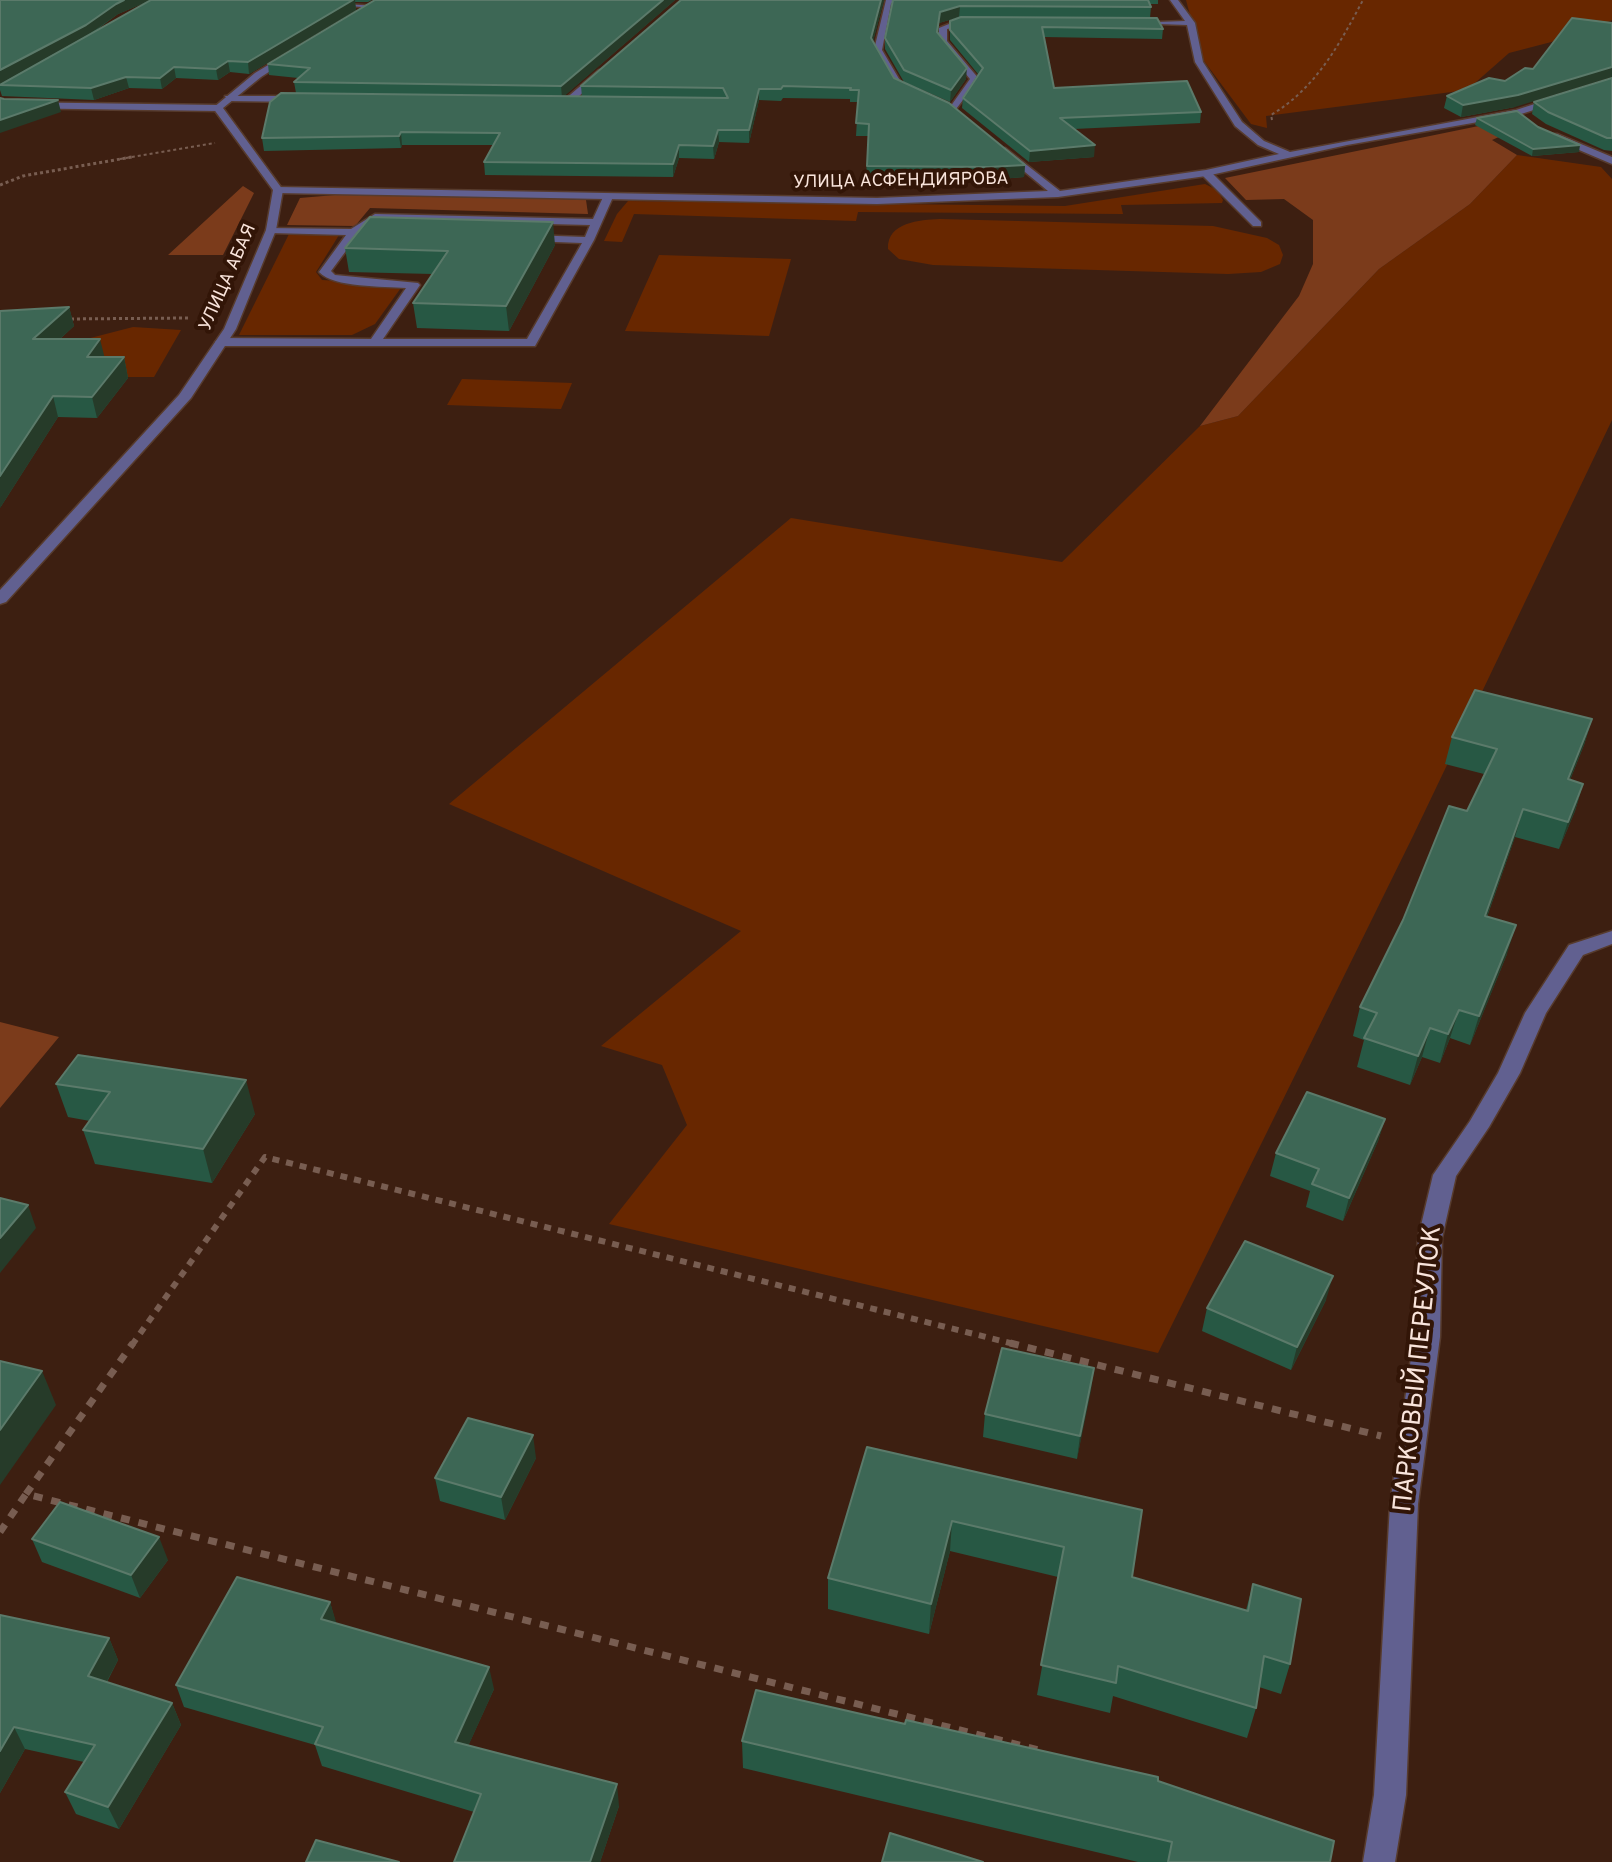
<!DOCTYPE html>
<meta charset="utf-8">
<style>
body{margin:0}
canvas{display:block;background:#3d1f11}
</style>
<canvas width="1612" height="1862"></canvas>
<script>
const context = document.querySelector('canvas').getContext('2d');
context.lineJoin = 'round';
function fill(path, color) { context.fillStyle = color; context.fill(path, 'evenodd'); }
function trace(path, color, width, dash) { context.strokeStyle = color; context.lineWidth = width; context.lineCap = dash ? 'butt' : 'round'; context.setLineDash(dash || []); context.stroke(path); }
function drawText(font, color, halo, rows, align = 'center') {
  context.font = font + ' Overpass,sans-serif'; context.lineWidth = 8; context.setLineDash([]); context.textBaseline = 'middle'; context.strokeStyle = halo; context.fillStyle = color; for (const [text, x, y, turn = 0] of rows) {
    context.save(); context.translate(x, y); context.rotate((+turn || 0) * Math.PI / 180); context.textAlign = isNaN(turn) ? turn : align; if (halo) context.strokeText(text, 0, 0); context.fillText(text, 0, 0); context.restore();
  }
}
fill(new Path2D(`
 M1186,0h426v20l-30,14 -73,19 -42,37 -201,26 1,12 -16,-4 -50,-67z
 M1517,155l84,12 11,12v241l-199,416 -255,517 -549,-129 78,-99 -25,-60 -61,-19 140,-115 -292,-127 342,-286 271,44 138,-136 38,-10 141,-147 91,-65z
 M1205,184l12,6 6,10 -1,3 -101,2 2,9 -265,-2 -2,9 -222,-7 -12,28 -18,-1 13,-27 11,-13 437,5z
 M940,219l273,7 54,12 12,7 4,10 -3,9 -19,8 -33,2 -295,-9 -34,-6 -11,-10c-1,-27 32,-29 52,-30z
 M289,234l50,1 -23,37 6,8 81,5 -28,39 -23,11h-113z
 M659,255l132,4 -22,77 -144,-5z
 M133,327l48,3 -27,47h-86l3,-34z
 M462,379l110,4 -11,26 -114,-4z`), '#682700');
fill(new Path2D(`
 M1503,121l16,7 -27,12 25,15 -47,49 -91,65 -141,147 -38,10 99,-130 14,-32v-44l-29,-21 -38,1 -21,-22z
 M243,186l11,7 -31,62h-55z
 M370,192l216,8 2,14 -218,-6 -15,18 -68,-1 13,-27z
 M0,1022l59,15 -59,71z`), '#7b3b1b');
const service = new Path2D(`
 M1202,171h8l51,51v4h-8l-51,-51z
 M604,195l9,2 -19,43 -59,106h-314l-6,-4 6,-4 150,1 35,-51c-23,-2 -72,0 -87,-16l27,-37 -75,-2 -5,-3 1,-2 84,1 24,-15 218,5zM377,220l213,5 -5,12 -56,-2 -5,3 5,3 53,2 -55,96h-144l37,-54 -2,-2 -83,-8 -4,-4 26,-35 32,-1v-4l-24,-2z`);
const minor = new Path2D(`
 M275,0l103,6 -4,2z
 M886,0h9l-4,4 -9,46 20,34 16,7v4l-22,-7 -22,-38z
 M1170,0h8l17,23 8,39 39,60 22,19 26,11 226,-42 96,-31v6l-94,30 -171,30 -141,31 -148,21 -181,7 -599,-11 -5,-3 5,-3 599,11 171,-7 -46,-38 3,-5 55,43 146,-21 73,-16 -21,-9 -23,-19 -40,-64 -8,-37 -58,-2 56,-2z
 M959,20l22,2 -34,7v12l32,38 -26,34 -5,-3 22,-31 -31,-38v-13z
 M599,70l7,2 -37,33h-6v-4z
 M225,96h75l5,3 -5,3 -72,-1z
 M0,99l8,3 210,3 5,3 -5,3 -211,-3 -7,-3z
 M1551,134h6l55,23v7l-61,-26z
 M1612,931v13l-29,11 -37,58 -26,60 -31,54 -33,49 -14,62 -2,99 -22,167 -12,291 -11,67h-32l11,-67 16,-291 24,-167 4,-99 15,-63 37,-54 28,-48 27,-60 44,-68z`);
const tertiary = new Path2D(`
 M288,53l7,2 -34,22 -38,31 60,82 -7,40 -40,99 -45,69 -185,204 -6,2v-14l179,-195 45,-66 42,-99 7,-40 -60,-82 42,-35z`);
trace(service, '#573b2d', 3);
trace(minor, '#573b2d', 3);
trace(tertiary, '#573b2d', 3);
trace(new Path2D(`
 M1272,120l-1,-5c45,-27 68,-70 92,-115
 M120,159l95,-16`), '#785d51', 2, [3, 3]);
trace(new Path2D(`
 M0,185l23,-9 109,-19
 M65,319l123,-1`), '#785d51', 3, [3, 3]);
trace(new Path2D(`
 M132,1345l133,-188 753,188`), '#785d51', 6, [7, 7]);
trace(new Path2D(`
 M1010,1343l371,93
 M26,1494l107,-151
 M0,1532l26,-38 1017,257`), '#785d51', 7, [9, 9]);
fill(service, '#616090');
fill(minor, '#616090');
fill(tertiary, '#616090');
fill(new Path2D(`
 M0,0h151l-33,14 -27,20 60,-34h221l-4,2h-13l1,8 -107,64 -19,-2 -12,8 -42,-2 -14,11 -33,-1 -35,12 -92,-4 -2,-6z
 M375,0h300l-111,96 18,1 -1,-11 303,-86 -11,41 21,37 131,87 -1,12 -36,3 -122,-1 2,-43h-12l2,-34h-8v-3l-67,-1 -2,3 -22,-1 -10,43 -30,-1 -5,17 -35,-1 -6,19 -188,-2 -1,-13 9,-17h-91l-1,3 -137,3 -2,-13 34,-45 -2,-11 4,-4 -29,-3 -1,-11z
 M893,0h265v4h-8l1,3 -1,11 -191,-1 -20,6 -1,10 28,46 -16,23 -46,-20 -19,-33v-11z
 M950,21l213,8 -1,10 -118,-2 10,51 147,24 -1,11 -126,6 20,28 -65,5 -67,-54 1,-10 15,-24 -28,-34z
 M1533,69l-18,38 -54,10 -17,-9 3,-12 58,-15z
 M1612,78v73l-8,-1 -58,-26 -14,-10 2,-12z
 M1477,118l61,9 41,25 -47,4 -57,-31z
 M555,245l-46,86 -92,-3 -4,-25 20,-29 -84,-2 -4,-24z
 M69,307l5,19 -14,13 44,18h20l4,21 -31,40 -39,-1 -58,91z
 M1592,719l-8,26 -14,35 13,4 -8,27 -16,38 -44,-12 -28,80 20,37 -37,91 -20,-7 -10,25 -18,-6 -12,28 -53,-18 7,-27 -11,-4 7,-29 107,-196 17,-37 -39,-10 7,-27z
 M56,1084l199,30 -43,69 -117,-19 -12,-34 7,-9 -22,-4z
 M1385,1119l-7,22 -35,80 -37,-14 4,-16 -40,-15 6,-23z
 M1326,1300l-35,70 -89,-39 5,-23z
 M1094,1368l-17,91 -94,-22 2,-23z
 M867,1447l265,130 114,33 7,-26 37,80 -9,30 -22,-7 -3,21 -9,30 -134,-42 -3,17 -73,-18 21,-118 -108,-26 -21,83 -101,-25v-31z
 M536,1458l-31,62 -65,-19 -5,-23z
 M32,1539l136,21 -28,38 -98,-36z
 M330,1602l6,22 158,65 -26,57 151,60 -19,56h-146l20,-50 -152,-46 -7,-21 -131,-38 -8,-22z
 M0,1616l109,22 9,22 -11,22 65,21 9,22 -62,104 -43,-15 -11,-22 19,-30 -59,-13 -25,44z
 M742,1741l416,40 172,81h-192l-395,-94z`), '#275844');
fill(new Path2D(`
 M124,0h27l-33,14 -30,21 -88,49v-14l116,-66z
 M353,0h2l1,10 -107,64 -1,-12z
 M663,0h12l-113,98 -1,-12z
 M881,0h3l-13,49v-11z
 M960,6l-1,11 -20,6 -2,20 3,-31z
 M228,61l2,11 -12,8 -2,-11z
 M174,67l2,11 -14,11 -2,-11z
 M1612,67v10l-97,30 -54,10 2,-12z
 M967,68l-1,11 -16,23 1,-12z
 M126,77l3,11 -35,12 -3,-12z
 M759,89v11l-10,43v-13z
 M58,100l3,12 -61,21v-13z
 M718,130l1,12 -5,17 -1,-13z
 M401,132l1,13 -1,3 -2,-12z
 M679,145v13l-6,19v-13z
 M1095,145l-1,12 -65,5 1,-11z
 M1580,145l-1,7 -47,4 1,-7z
 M1025,165l-1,12 -36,3 1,-13z
 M553,222l2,23 -46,86 -3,-25z
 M69,307l5,19 -36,33 -5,-20z
 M100,339l5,20 -18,-2z
 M124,357l4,21 -31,40 -5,-21z
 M53,396l5,21 -58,91v-32z
 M1592,719l-8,26 -25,62 9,-28z
 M1583,784l-8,27 -16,38 9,-27z
 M1523,809l-8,28 -38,107 8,-28z
 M1516,925l-9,29 -37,91 9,-29z
 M1459,1010l-9,28 -10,25 8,-29z
 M1430,1028l-8,29 -12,28 8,-29z
 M246,1080l9,34 -43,69 -9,-34z
 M1385,1119l-7,22 -35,80 6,-23z
 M28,1205l8,23 -36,45v-35z
 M1333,1276l-7,24 -35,70 6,-23z
 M1094,1368l-3,23 -14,68 3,-23z
 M42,1371l14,34 -56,80v-55z
 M533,1435l3,23 -31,62 -4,-23z
 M952,1521l-2,30 -21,83 2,-30z
 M159,1537l9,23 -28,38 -9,-23z
 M330,1602l7,23 -16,-6z
 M109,1638l9,22 -20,38 -10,-22z
 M489,1667l5,22 -34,75 -5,-22z
 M172,1703l9,22 -62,104 -11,-22z
 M14,1727l11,22 -25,44v-42z
 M617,1784l2,22 -19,56h-10z`), '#263b29');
const building = new Path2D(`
 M0,0h124l-8,4 -30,21 -86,45z
 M151,0h202l-105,62 -20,-1 -12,8 -42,-2 -14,11 -34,-1 -35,11 -91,-3z
 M375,0h288l-102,86 -267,-4 16,-14 -42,-4z
 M681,0h200l-10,38 23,40 55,25 76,62 -36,2 -122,-1 2,-42 -13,-1 3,-33h-9l1,-2 -68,-2 -2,3h-22l-10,41h-31l-5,16 -34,-1 -6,19 -189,-2 16,-29 -99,-1 -2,4 -137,2 8,-36 11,-9 447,5 -5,-10 -142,-2z
 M893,0h255l3,7 -191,-1 -20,6 -3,20 30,36 -16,22 -47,-20 -19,-32z
 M961,17l196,1 6,11 -121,-2 12,61 133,-7 14,31 -141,6 35,27 -65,6 -67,-53 20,-30 -33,-38v-9z
 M1572,18l40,5v44l-94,28 -55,10 -16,-9 42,-18 16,3 20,-13 8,1z
 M1612,78v60h-5l-59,-26 -14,-10z
 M0,98l4,1 54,1 -58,20z
 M1517,111l21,16 42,18 -47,4 -56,-31z
 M370,217l183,5 -47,84 -93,-3 35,-52 -103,-3z
 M69,307l-36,32h67l-13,18h37l-32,40 -39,-1 -53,80v-165z
 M1475,690l117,29 -24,60 15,5 -15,38 -45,-13 -38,107 31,9 -37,91 -20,-6 -11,24 -18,-6 -12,28 -54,-18 13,-25 -17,-6 43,-87 46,-114 18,5 30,-62 -45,-12z
 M78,1055l168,25 -43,69 -120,-19 27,-38 -54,-8z
 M1307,1092l78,27 -36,79 -37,-14 7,-15 -43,-16z
 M0,1198l28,7 -28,33z
 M1245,1241l88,35 -36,71 -90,-39z
 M1002,1348l92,20 -14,68 -95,-22z
 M0,1361l42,10 -42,59z
 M468,1418l65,17 -32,62 -66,-19z
 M867,1447l275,63 -10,67 116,34 5,-27 48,15 -11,65 -26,-8 -8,52 -138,-42 -2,17 -75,-18 23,-118 -112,-26 -21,83 -103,-26z
 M60,1502l99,35 -28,38 -99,-36z
 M237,1577l93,25 -9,17 168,48 -34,75 162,42 -27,78h-136l27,-68 -166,-50 8,-17 -147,-42z
 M0,1615l109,23 -21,38 84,27 -64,104 -43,-15 30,-47 -81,-18 -14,24z
 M756,1690l149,34 1,-4 252,57v4l176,60 -4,21h-162l4,-20 -430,-101z
 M890,1833l93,29h-101z
 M316,1840l83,22h-93z`);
fill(building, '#3d6755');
trace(building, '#5b7a6a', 2);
drawText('18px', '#f9e4db', '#321507', [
 ["УЛИЦА АСФЕНДИЯРОВА",901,182,-1],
 ["УЛИЦА АБАЯ",229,278,-66]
]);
drawText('26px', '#f9e4db', '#321507', [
 ["ПАРКОВЫЙ ПЕРЕУЛОК",1420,1369,-84]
]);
</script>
